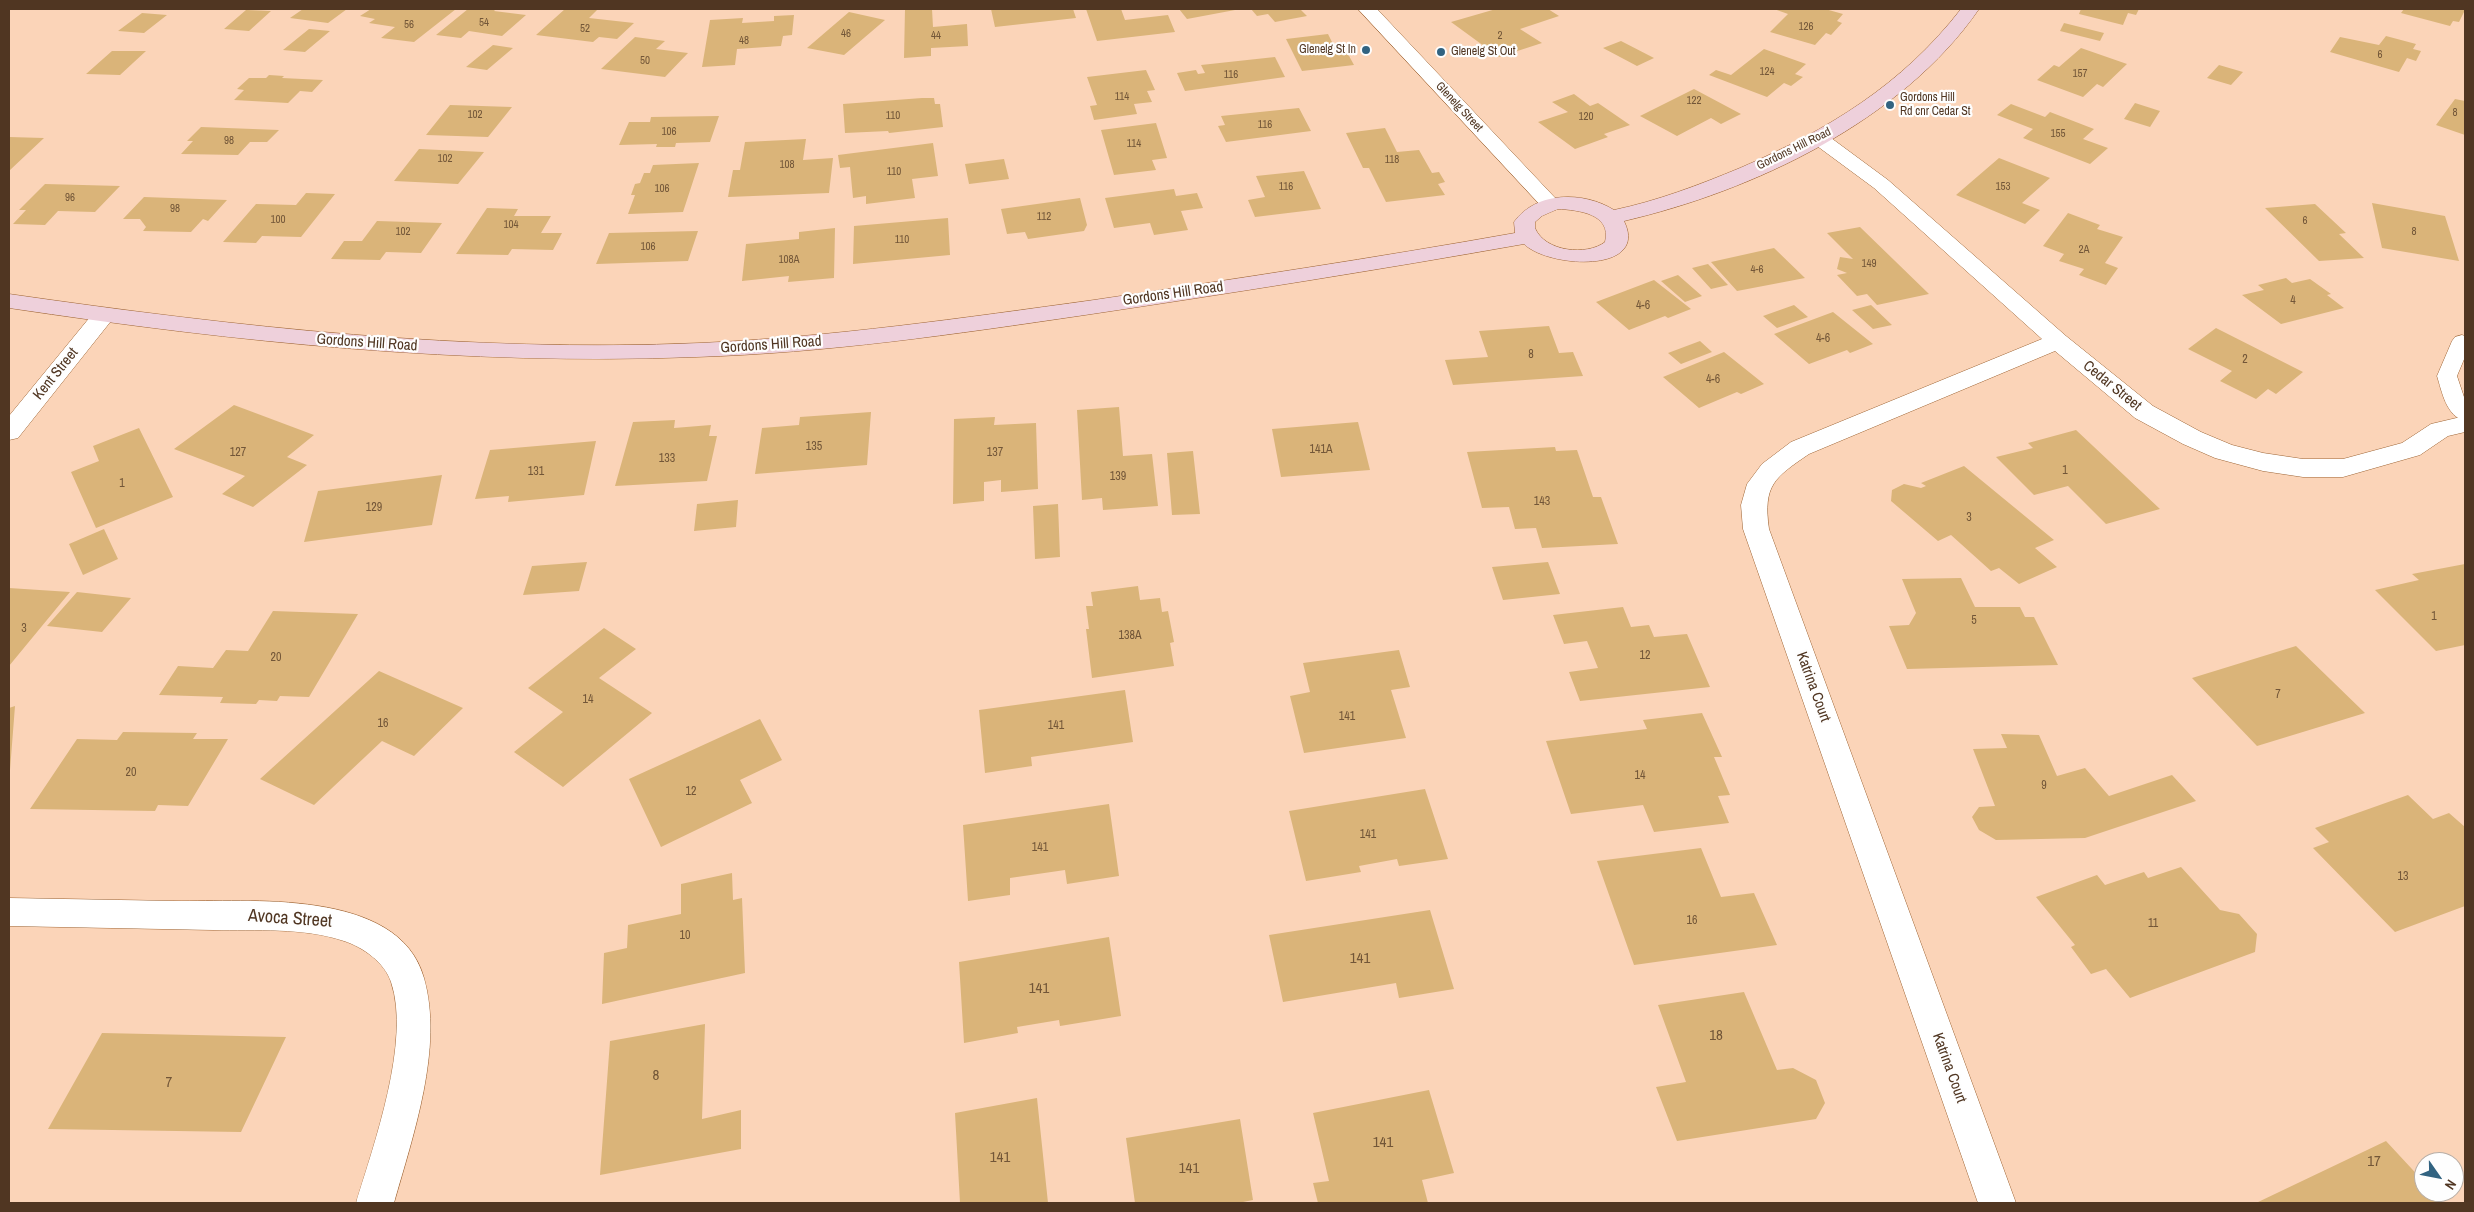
<!DOCTYPE html>
<style>
body{margin:0}
#map{position:relative;width:2474px;height:1212px;overflow:hidden;background:#fbd4b8;font-family:"Archivo Narrow",sans-serif}
canvas{display:block}
.frame{position:absolute;inset:0;border:10px solid #503622;pointer-events:none}
.north{position:absolute;left:2414px;top:1152px;width:50px;height:50px;box-sizing:border-box;background:#fefefe;border:1px solid #b8aea6;border-radius:50%;rotate:123deg;font-size:14px;font-weight:700;line-height:20px;text-align:center;color:#503622}
.north::after{content:'';display:block;margin:auto;width:18px;height:22px;background:#326381;clip-path:polygon(50% 0,100% 100%,50% 72%,0 100%)}
</style>
<div id="map">
<canvas width="2474" height="1212"></canvas>
<div class="frame"></div>
<div class="north">N</div>
</div>
<script>
const context = document.querySelector('canvas').getContext('2d');
context.lineJoin = 'round';
function fill(path, color) { context.fillStyle = color; context.fill(path, 'evenodd'); }
function trace(path, color, width, dash) { context.strokeStyle = color; context.lineWidth = width; context.lineCap = dash ? 'butt' : 'round'; context.setLineDash(dash || []); context.stroke(path); }
function drawText(font, color, halo, rows, align = 'center') {
  context.font = font + ' "Archivo Narrow",sans-serif'; context.lineWidth = 4.5; context.setLineDash([]); context.textBaseline = 'middle'; context.strokeStyle = halo; context.fillStyle = color; for (const [text, x, y, turn = 0] of rows) {
    context.save(); context.translate(x, y); context.rotate((+turn || 0) * Math.PI / 180); context.textAlign = isNaN(turn) ? turn : align; if (halo) context.strokeText(text, 0, 0); context.fillText(text, 0, 0); context.restore();
  }
}
fill(new Path2D(`
 M303,9h44l-19,14 -38,-5z
 M371,9h85l-42,33 -33,-4 14,-11 -26,-4 6,-4 -15,-3z
 M468,9h28l-2,2 32,4 -24,21 -33,-5 -8,7 -25,-3z
 M565,9h33l-9,9 45,5 -17,16 -18,-2 -6,5 -57,-7z
 M905,9h27l1,18 34,-3 1,22 -37,2v8l-27,2z
 M991,9h82l3,9 -81,9z
 M1086,9h35l4,11 43,-5 7,17 -78,9z
 M1179,9h56v1l-48,9z
 M1251,9h49l7,7 -32,6 -7,-8 -11,2z
 M1496,9h52l11,7 -39,13 22,14 -43,14 -48,-35z
 M1774,9h51l18,5 -6,7 5,2 -11,12 -5,-2 -11,12 -45,-13 18,-18z
 M2081,9h58l-3,6 -8,-2 -5,12 -44,-11z
 M2404,9h61v1l-6,12 -6,-1 -3,5 -49,-13z
 M246,10l25,1 -22,20 -25,-2z
 M849,12l36,8 -41,35 -37,-7z
 M142,13l25,2 -23,18 -26,-2z
 M794,15l-2,20 -9,1 -2,10 -44,3 -2,16 -33,2 8,-47 33,-2 -1,5 32,-2v-5z
 M2064,23l40,10 -4,8 -40,-10z
 M309,29l21,2 -25,21 -22,-2z
 M1328,34l5,10 9,-1 12,22 -52,6 -16,-32z
 M2386,36l30,8 -3,5 8,2 -5,10 -9,-3 -8,14 -69,-20 10,-15 39,8z
 M635,37l30,4 -9,8 32,4 -23,24 -64,-8z
 M1621,41l33,17 -17,8 -34,-18z
 M493,45l20,3 -26,22 -21,-3z
 M2081,48l46,16 -24,23 -6,-3 -14,13 -46,-17 17,-15 5,2z
 M1764,49l42,15 -11,10 8,3 -12,9 -7,-3 -17,14 -58,-22 7,-5 15,5z
 M112,51h34l-26,24 -34,-1z
 M1275,57l10,20 -100,14 -8,-18 19,-3 2,4 7,-1 -4,-8z
 M2219,65l24,7 -12,13 -24,-7z
 M1146,70l9,20 -8,1 5,11 -18,2 3,10 -43,6 -4,-14 7,-1 -10,-28z
 M269,75l15,1 -2,2 41,2 -11,12 -12,-1 -12,12 -54,-3 10,-10 -7,-1 12,-11h17z
 M1694,89l47,25 -20,10 -10,-6 -34,18 -37,-20z
 M1574,94l16,12 8,-3 32,22 -26,9 4,3 -33,12 -37,-27 30,-10 -16,-10z
 M922,98h12l1,6h5l3,23 -54,6 -1,-2 -43,2 -2,-29z
 M2455,99l10,2v34l-29,-10z
 M2135,103l25,8 -10,16 -26,-8z
 M2011,104l34,13 5,-5 44,17 -11,10 25,9 -18,16 -67,-26 10,-9 -36,-14z
 M450,105l62,2 -24,30 -62,-2z
 M1299,108l12,23 -85,11 -8,-16 7,-1 -4,-9z
 M719,116l-9,26 -34,1 -1,4h-19l1,-3 -38,1 10,-23h21l1,-5z
 M1156,123l11,35 -15,2 4,10 -42,5 -13,-45z
 M201,127l78,3 -12,12h-17l-12,13 -57,-1 12,-13h-6z
 M1385,128l12,24 22,-2 13,23 7,-1 6,10 -7,2 7,11 -59,7 -17,-34h-6l-17,-35z
 M9,137l35,1 -35,33z
 M806,139l-3,21 30,-2 -4,35 -101,4 5,-27h7l5,-28z
 M933,143l5,33 -26,3 3,19 -49,6v-8l-13,2 -3,-31 -10,1 -2,-13z
 M419,149l65,3 -26,32 -64,-3z
 M1999,158l51,20 -28,25 18,7 -15,14 -69,-29z
 M1004,159l5,20 -40,5 -4,-20z
 M699,163l-16,49 -55,2 7,-19h-4l4,-11 5,-1 4,-10h6l3,-8z
 M1304,171l17,38 -66,8 -7,-17 17,-3 -9,-21z
 M45,184l75,2 -25,26 -37,-1 -13,14 -32,-1 13,-14h-7z
 M1174,189l2,7 21,-3 6,15 -22,3 7,19 -34,5 -4,-12 -36,5 -9,-30z
 M306,193l29,1 -34,43 -39,-1 -6,7 -33,-1 33,-38 40,1z
 M144,197l83,3 -19,21 -5,-2 -12,13 -48,-1 3,-4 -6,-8h-17z
 M1080,198l7,27 -3,6 -56,8 -3,-7 -18,2 -6,-25z
 M2372,203l73,13 14,45 -77,-13z
 M2315,204l31,29 -7,1 25,24 -45,3 -54,-53z
 M487,208l31,1 -4,7h37l-10,17h21l-9,17 -41,-1 -4,6 -52,-1z
 M2068,213l32,12 -3,4 26,8 -18,26 13,5 -12,17 -27,-10 5,-6 -25,-8 5,-7 -21,-8z
 M948,218l2,37 -97,9 1,-38z
 M377,221l65,2 -21,30 -35,-1 -6,8 -49,-1 13,-18h18z
 M1860,227l69,67 -52,11 -10,-11 -10,2 -20,-21 10,-2 -10,-4 3,-12 13,2 -26,-26z
 M835,228l-1,50 -46,4 1,-6 -47,5 4,-37 53,-5v-7z
 M698,231l-10,30 -92,3 13,-31z
 M1774,248l31,30 -68,13 -26,-29z
 M1708,264l20,21 -17,4 -19,-21z
 M1678,275l24,21 -17,6 -24,-21z
 M2286,278l6,5 18,-4 21,15 -4,1 17,13 -63,16 -39,-29 22,-5 -6,-5z
 M1654,280l37,29 -23,9 -3,-2 -36,14 -33,-28z
 M1794,305l14,12 -31,11 -14,-12z
 M1871,305l21,20 -19,4 -21,-19z
 M1833,312l40,32 -23,9 -3,-3 -38,14 -35,-30z
 M1549,326l10,27 14,-1 10,24 -130,9 -8,-25 43,-3 -9,-26z
 M2216,328l87,44 -27,22 -8,-5 -12,10 -36,-18 12,-10 -44,-22z
 M1700,341l12,11 -31,12 -13,-11z
 M1724,352l40,32 -23,10 -4,-2 -38,16 -36,-31z
 M234,405l80,30 -27,22 20,8 -54,42 -31,-13 23,-18 -71,-27z
 M1119,407l4,49 29,-2 6,52 -55,4 -1,-12 -20,2 -5,-90z
 M871,412l-4,53 -112,9 7,-46 37,-3 1,-8z
 M995,417l-1,8 42,-2 2,66 -37,3v-12l-17,2v19l-31,3 1,-85z
 M675,420l-1,8 37,-3 -2,11h8l-10,45 -92,5 18,-64z
 M1358,422l12,48 -89,7 -9,-48z
 M139,428l34,69 -77,31 -25,-56 28,-11 -6,-15z
 M2076,430l84,79 -54,15 -38,-38 -34,9 -38,-38 37,-9 -5,-5z
 M596,441l-12,54 -76,7 1,-6 -34,3 15,-49z
 M1555,447l1,4 21,-1 16,47h8l17,47 -76,4 -6,-20 -21,1 -6,-22 -27,1 -15,-56z
 M1193,451l7,63 -28,1 -5,-62z
 M1964,466l90,74 -19,8 22,19 -38,17 -20,-16 -8,3 -40,-36 -13,6 -47,-40 1,-11 12,-6 17,4 5,-2 -5,-3z
 M442,475l-10,50 -128,17 14,-51z
 M738,500l-2,27 -42,4 3,-27z
 M1058,504l2,53 -25,2 -2,-53z
 M104,529l14,30 -35,16 -14,-31z
 M587,562l-8,29 -56,4 9,-29z
 M1548,562l12,32 -57,6 -11,-33z
 M2465,564v81l-29,6 -61,-61 44,-10 -7,-6z
 M1961,578l14,29h45l5,10h9l24,48 -151,4 -18,-43 20,-1 7,-12 -14,-34z
 M1138,586l2,14 20,-2 2,14 6,-1 6,31 -4,1 4,23 -82,12 -6,-49h3l-3,-23h7l-2,-14z
 M9,588l61,4 -61,74z
 M77,592l54,6 -29,34 -55,-6z
 M1623,607l8,20 18,-2 5,12 33,-3 23,53 -130,14 -11,-29 29,-4 -11,-27 -23,3 -11,-29z
 M273,611l85,3 -49,83 -29,-1 -3,5 -18,-1 -3,4 -36,-1 3,-6 -64,-2 19,-29 35,2 13,-18 22,1z
 M604,628l32,21 -37,29 53,35 -89,74 -49,-35 49,-40 -35,-24z
 M2296,646l69,67 -108,33 -65,-68z
 M1399,650l11,37 -19,3 15,48 -102,15 -14,-57 20,-4 -7,-29z
 M379,671l84,37 -49,48 -32,-15 -68,64 -54,-26z
 M1125,690l8,52 -102,15 1,9 -47,7 -6,-63z
 M15,706l-5,64h-1v-62z
 M1702,713l20,44h-8l16,38 -12,1 11,27 -75,9 -11,-27 -72,9 -25,-73 101,-12 -4,-9z
 M760,719l22,41 -42,20 12,23 -91,44 -32,-68z
 M123,732l74,1 -4,6h35l-40,67 -30,-1 -3,6 -125,-2 47,-70 40,1z
 M2001,734l38,1 18,41 28,-8 24,28 63,-21 24,26 -111,37 -89,2 -17,-10 -7,-13 7,-10 16,-1 -22,-57 34,-1z
 M1425,789l23,70 -49,7 -2,-7 -38,7 2,6 -55,9 -17,-70z
 M2408,795l25,24 16,-6 16,14v79l-70,26 -82,-84 16,-6 -14,-14z
 M1109,804l10,72 -52,8 -2,-14 -55,8v17l-42,6 -5,-76z
 M1701,848l20,49 33,-4 23,52 -143,20 -37,-104z
 M2181,867l39,43 19,4 18,20 -2,18 -125,46 -24,-29 -15,5 -20,-27 4,-2 -39,-48 61,-22 8,10 39,-13 4,6z
 M732,873l1,27 9,-2 3,75 -143,31 2,-51 23,-5 1,-23 53,-11v-30z
 M1430,910l24,79 -55,9 -3,-15 -113,19 -14,-67z
 M1109,937l12,79 -61,10 -1,-6 -42,7 1,6 -54,10 -5,-81z
 M1744,992l33,78 16,-2 23,12 9,23 -9,16 -139,22 -21,-54 30,-5 -28,-77z
 M705,1024l-3,95 39,-9v39l-141,26 10,-134z
 M102,1033l184,4 -45,95 -193,-3z
 M1429,1090l25,83 -32,7 6,23h-110l-5,-20 16,-2 -16,-68z
 M1037,1098l11,105h-88l-5,-90z
 M1240,1119l13,81 -15,3h-103l-9,-65z
 M2386,1141l38,41v10h9l10,11h-187z`), '#dab479');
const lane = new Path2D(`
 M2462,335l3,1v21l-8,19 8,24v21c-19,-5 -23,-29 -28,-45l15,-35 3,-4z`);
const street = new Path2D(`
 M1358,9h19l181,192 3,4 -3,4 -7,2 -7,-2z
 M1820,133l7,2 61,45 178,156 87,70 48,26 31,13 31,8 40,6h40l59,-16 29,-19 34,-8v16l-17,4 -28,19 -77,22h-40l-40,-6 -48,-13 -32,-14 -48,-26 -80,-67 -246,103c-35,24 -46,31 -40,75l247,674h-38l-235,-674 -2,-24 6,-21 15,-20 29,-22 251,-103 -168,-151 -61,-45 -3,-4 3,-4z
 M103,309l8,2 3,5 -3,5 -93,117 -9,2v-24l86,-105z
 M9,898c55,1 111,2 166,3 72,1 224,-14 249,77 20,69 -11,158 -30,225h-38c18,-59 55,-162 35,-221 -6,-19 -28,-35 -47,-41 -41,-14 -88,-10 -131,-11 -68,-1 -136,-3 -204,-4z`);
const secondary = new Path2D(`
 M1961,9h18c-77,112 -226,182 -355,212 26,53 -76,47 -100,23 -146,26 -292,49 -439,71 -129,19 -259,38 -389,42 -230,9 -460,-15 -687,-49v-14c229,33 459,59 691,49 132,-6 263,-25 394,-43 141,-21 281,-42 421,-67l-1,-11c22,-31 70,-31 100,-12 43,-9 85,-25 126,-42 88,-38 162,-83 221,-159zM1558,209c21,1 54,5 47,33 -18,14 -60,10 -70,-14v-6l7,-6z`);
trace(lane, '#9d6434', 1);
trace(street, '#9d6434', 1);
trace(secondary, '#9d6434', 1);
fill(lane, '#fff');
fill(street, '#fff');
fill(secondary, '#eed0db');
for (const [x, y, r, color] of [
 [1366,50,5,"#326381"],
 [1441,52,5,"#326381"],
 [1890,105,5,"#326381"]
]) { const dot = new Path2D(); dot.arc(x, y, r, 0, 2 * Math.PI); context.fillStyle = color; context.fill(dot); trace(dot, '#fefefe', 2); }
drawText('11px', '#725638', null, [
 ["54",484,23],
 ["56",409,25],
 ["126",1806,27],
 ["52",585,29],
 ["46",846,34],
 ["44",936,36],
 ["2",1500,36],
 ["48",744,41],
 ["6",2380,55],
 ["50",645,61],
 ["124",1767,72],
 ["157",2080,74],
 ["116",1231,75],
 ["114",1122,97],
 ["122",1694,101],
 ["8",2455,113],
 ["102",475,115],
 ["110",893,116],
 ["120",1586,117],
 ["116",1265,125],
 ["106",669,132],
 ["155",2058,134],
 ["98",229,141],
 ["114",1134,144],
 ["102",445,159],
 ["118",1392,160],
 ["108",787,165],
 ["110",894,172],
 ["116",1286,187],
 ["153",2003,187],
 ["106",662,189],
 ["96",70,198],
 ["98",175,209],
 ["112",1044,217],
 ["100",278,220],
 ["6",2305,221],
 ["104",511,225],
 ["102",403,232],
 ["8",2414,232],
 ["110",902,240],
 ["106",648,247],
 ["2A",2084,250],
 ["108A",789,260],
 ["149",1869,264],
 ["4-6",1757,270]
]);
drawText('12px', '#503622', '#fefefe', [
 ["Glenelg St In",1356,50,"right"],
 ["Glenelg St Out",1451,52],
 ["Gordons Hill",1900,98],
 ["Rd cnr Cedar St",1900,112]
], 'left');
drawText('12px', '#503622', '#fefefe', [
 ["Glenelg Street",1459,107,47],
 ["Gordons Hill Road",1794,149,-26]
]);
drawText('12px', '#725638', null, [
 ["4",2293,301],
 ["4-6",1643,306],
 ["4-6",1823,339],
 ["8",1531,355],
 ["2",2245,360],
 ["4-6",1713,380],
 ["135",814,447],
 ["141A",1321,450],
 ["127",238,453],
 ["137",995,453],
 ["133",667,459],
 ["1",2065,471],
 ["131",536,472],
 ["139",1118,477],
 ["1",122,484],
 ["143",1542,502],
 ["129",374,508],
 ["3",1969,518],
 ["1",2434,617],
 ["5",1974,621],
 ["3",24,629],
 ["138A",1130,636],
 ["12",1645,656],
 ["20",276,658],
 ["7",2278,695],
 ["14",588,700],
 ["141",1347,717],
 ["16",383,724],
 ["141",1056,726],
 ["20",131,773],
 ["14",1640,776],
 ["9",2044,786],
 ["12",691,792],
 ["141",1368,835],
 ["141",1040,848],
 ["13",2403,877],
 ["16",1692,921],
 ["11",2153,924],
 ["10",685,936]
]);
drawText('15px', '#503622', '#fefefe', [
 ["Gordons Hill Road",1173,294,-8],
 ["Gordons Hill Road",367,343,4],
 ["Gordons Hill Road",771,345,-4],
 ["Kent Street",56,374,-51],
 ["Cedar Street",2112,386,39],
 ["Katrina Court",1813,687,70],
 ["Katrina Court",1949,1068,70]
]);
drawText('15px', '#725638', null, [
 ["141",1360,959],
 ["141",1039,989],
 ["18",1716,1036],
 ["8",656,1076],
 ["7",169,1083],
 ["141",1383,1143],
 ["141",1000,1158],
 ["17",2374,1162],
 ["141",1189,1169]
]);
drawText('18px', '#503622', '#fefefe', [
 ["Avoca Street",290,919,4]
]);
</script>
